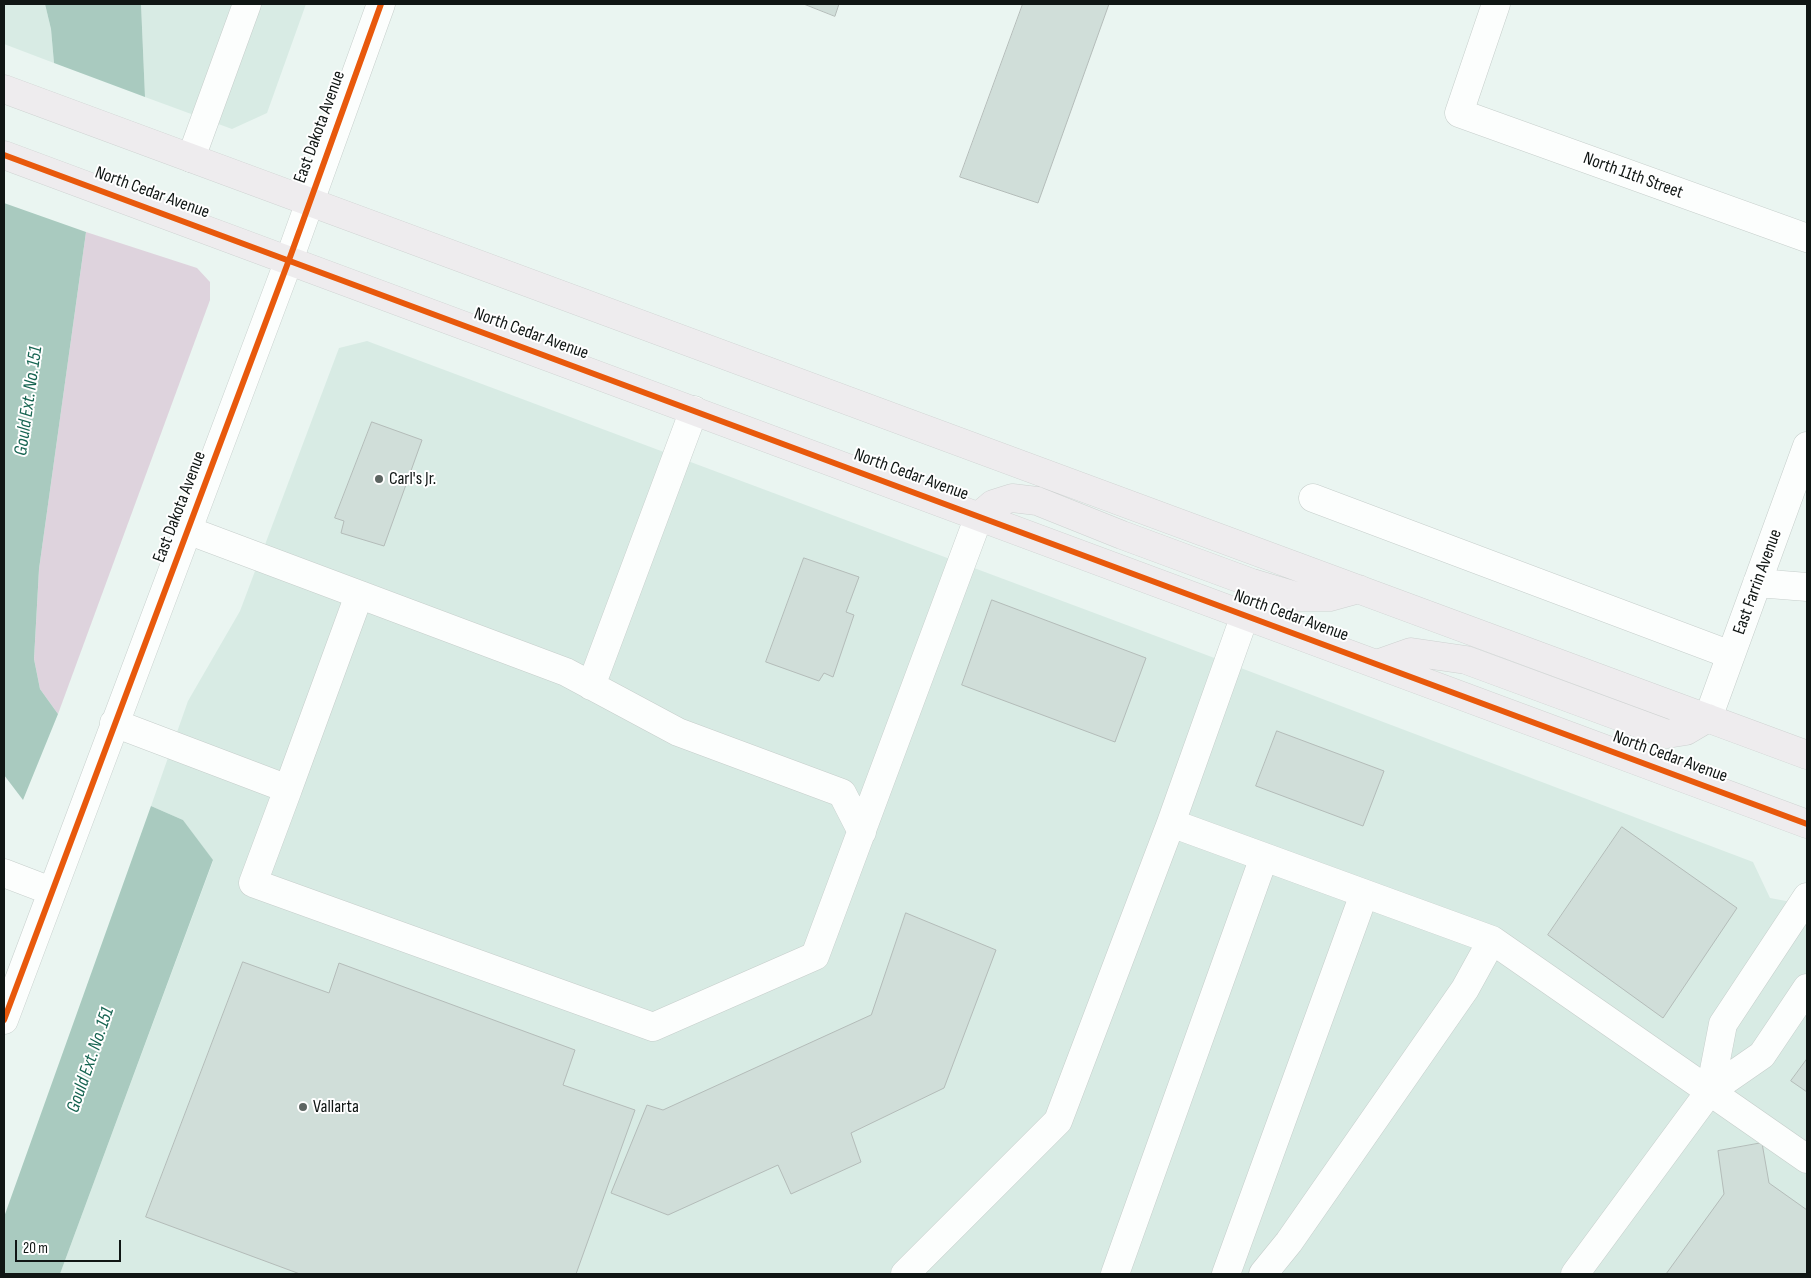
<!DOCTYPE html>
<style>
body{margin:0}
#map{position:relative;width:1811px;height:1278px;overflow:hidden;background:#eaf5f1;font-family:"Sofia Sans Condensed",sans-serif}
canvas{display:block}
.frame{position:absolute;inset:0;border:5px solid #101614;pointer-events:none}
.scale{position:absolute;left:15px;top:1240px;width:106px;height:22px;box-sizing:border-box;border:2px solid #101614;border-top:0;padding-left:6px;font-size:15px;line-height:18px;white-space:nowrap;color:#101614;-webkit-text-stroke:4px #fff;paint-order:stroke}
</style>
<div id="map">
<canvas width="1811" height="1278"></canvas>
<div class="frame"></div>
<div class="scale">20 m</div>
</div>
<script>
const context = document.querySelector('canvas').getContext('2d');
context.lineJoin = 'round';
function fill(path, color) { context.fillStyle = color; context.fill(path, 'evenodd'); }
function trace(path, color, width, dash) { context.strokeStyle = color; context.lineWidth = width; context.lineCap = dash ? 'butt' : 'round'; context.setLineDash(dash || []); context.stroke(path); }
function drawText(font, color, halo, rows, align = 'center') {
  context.font = font + ' "Sofia Sans Condensed",sans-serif'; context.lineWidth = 4; context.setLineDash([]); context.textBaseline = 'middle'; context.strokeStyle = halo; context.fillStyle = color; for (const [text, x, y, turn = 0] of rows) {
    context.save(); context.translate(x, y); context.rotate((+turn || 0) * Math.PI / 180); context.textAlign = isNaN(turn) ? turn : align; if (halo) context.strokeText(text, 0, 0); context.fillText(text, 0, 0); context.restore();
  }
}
fill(new Path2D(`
 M4,4h41l6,25 3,34 -50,-19z
 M141,4h165l-39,109 -35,16 -87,-32z
 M367,341l813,304 573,217 17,36 37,7v369h-1747l153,-413 -30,-41 -32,-14 37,-105 52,-90 99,-263z`), '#d8ebe4');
fill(new Path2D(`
 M86,232l111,36 13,14v18l-152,414 -18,-25 -6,-30 5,-90z`), '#ded3dd');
fill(new Path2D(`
 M45,4h96l4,93 -91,-34 -3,-34z
 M4,203l82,29 -47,337 -5,90 6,30 18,25 -35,86 -19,-25z
 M151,806l32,14 30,40 -153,414h-56v-57z`), '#a9cabf');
const building = new Path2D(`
 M804,4h35l-4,12z
 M1023,4h86l-71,199 -78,-26z
 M372,422l50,18 -38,106 -43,-13 3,-12 -9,-3z
 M804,558l55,19 -13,35 8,3 -21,62 -9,-4 -5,8 -53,-19z
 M992,600l154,58 -31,84 -153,-57z
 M1277,731l107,40 -21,55 -107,-40z
 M1622,827l115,81 -74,110 -115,-83z
 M906,913l90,37 -52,138 -93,45 10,29 -70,32 -13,-29 -110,50 -57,-22 36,-88 16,5 208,-95z
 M243,962l86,31 10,-30 236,87 -12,35 72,25 -59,164h-276l-154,-57z
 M1807,1059v33l-16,-11z
 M1762,1143l7,40 38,27v64h-141l58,-80 -6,-43z`);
fill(building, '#d0ded9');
trace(building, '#b4bcb9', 1);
const minor = new Path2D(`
 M1496,4l-37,109 348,125
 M191,158l56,-154
 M1313,498l418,157
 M187,530l379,142 112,60 164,61 20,39
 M1757,583l50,4
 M591,686l103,-276
 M1708,718l99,-272
 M114,723l174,66 71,-194
 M288,789l-35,94 400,144 162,-71 164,-440
 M1171,823l321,117 315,219
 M4,873l47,18
 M1807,897l-84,127 -13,67 52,-36 45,-67
 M4,1020l285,-760 92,-256
 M905,1274l153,-153 113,-298 74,-208
 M1115,1274l149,-417
 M1226,1274l138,-380
 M1263,1274l26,-32 176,-253 27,-49
 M1575,1274l135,-183`);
const major = new Path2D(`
 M4,89l1803,666
 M4,155l1803,669
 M979,516l14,-12 19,-6 25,3 85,34 130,48 47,14h31l29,-8
 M1377,664l34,-12 55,8 201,74 19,-3 22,-13`);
trace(minor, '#c6cecb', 29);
trace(major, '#cdd1d0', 29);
trace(minor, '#fcfefd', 28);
trace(major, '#eeecee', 28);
trace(new Path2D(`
 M4,155l1803,669
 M4,1020l285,-760 92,-256`), '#e8590c', 6);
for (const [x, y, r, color] of [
 [379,479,5,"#5c6461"],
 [303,1107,5,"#5c6461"]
]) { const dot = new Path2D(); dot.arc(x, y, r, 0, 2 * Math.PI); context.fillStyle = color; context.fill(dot); trace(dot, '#fff', 2); }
drawText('18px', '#101614', '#fff', [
 ["East Dakota Avenue",320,127,-70],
 ["North 11th Street",1633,176,20],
 ["North Cedar Avenue",152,193,20],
 ["North Cedar Avenue",531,334,20],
 ["North Cedar Avenue",911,475,20],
 ["East Dakota Avenue",180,507,-69],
 ["East Farrin Avenue",1758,582,-70],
 ["North Cedar Avenue",1291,616,20],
 ["North Cedar Avenue",1670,757,20]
]);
drawText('18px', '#101614', '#fff', [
 ["Carl's Jr.",389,479],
 ["Vallarta",313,1107]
], 'left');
drawText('italic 19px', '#166451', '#fff', [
 ["Gould Ext. No. 151",29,401,-82],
 ["Gould Ext. No. 151",91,1060,-71]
]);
</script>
